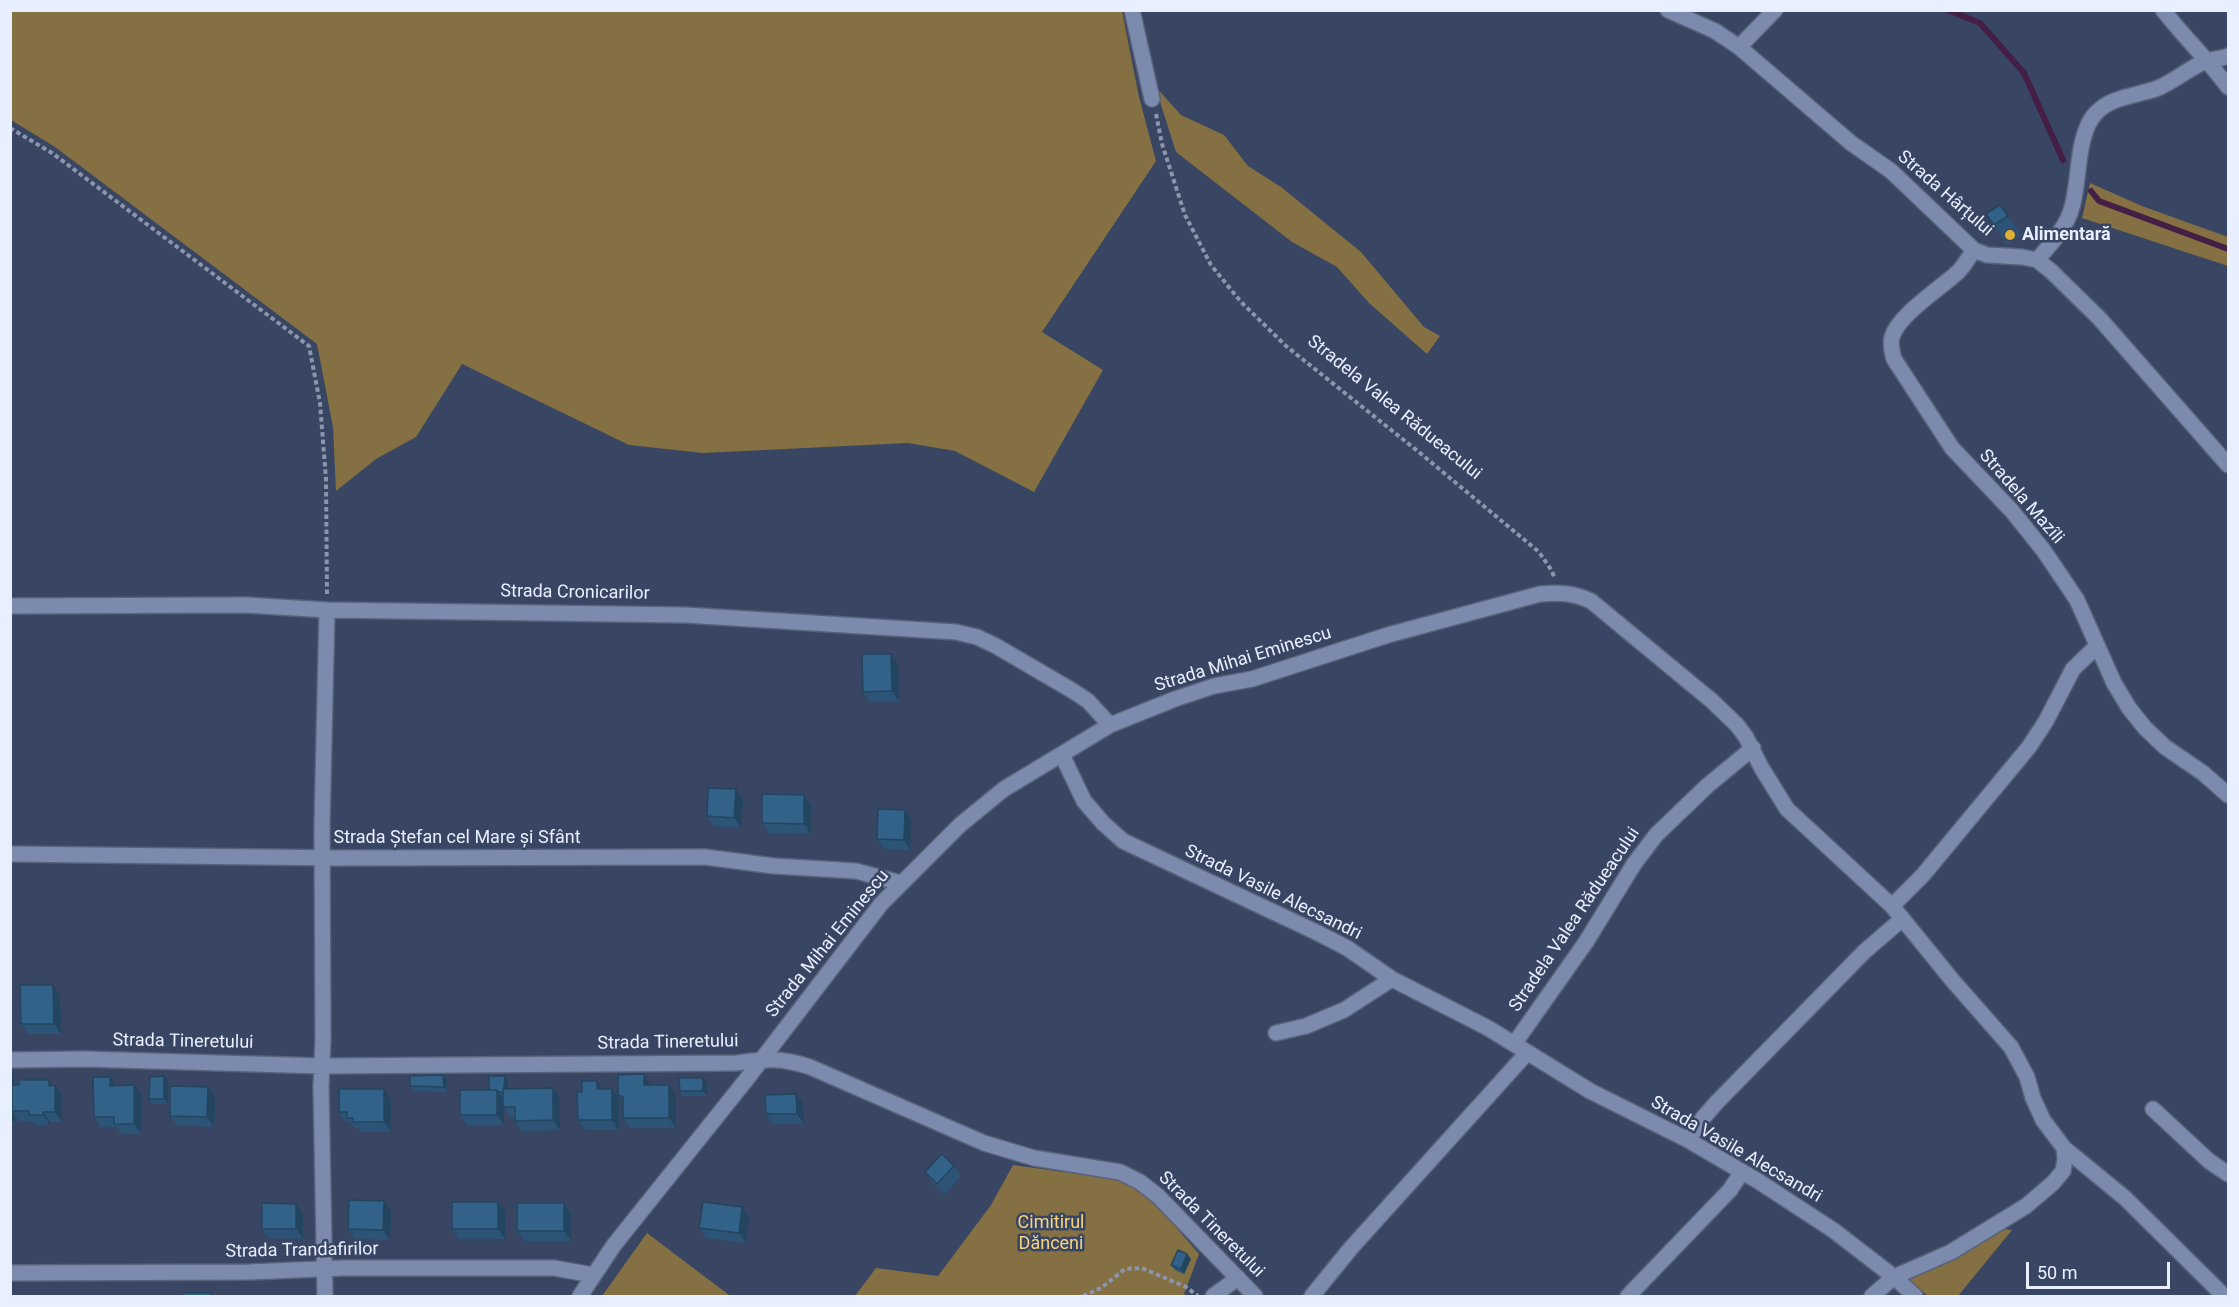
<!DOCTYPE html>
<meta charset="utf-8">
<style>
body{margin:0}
#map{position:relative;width:2239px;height:1307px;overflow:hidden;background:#384563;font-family:Roboto,sans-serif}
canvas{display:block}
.frame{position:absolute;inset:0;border:12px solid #e8effe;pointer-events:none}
.scale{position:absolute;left:2026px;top:1262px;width:144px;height:27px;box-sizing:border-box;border:3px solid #e8effe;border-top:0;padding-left:8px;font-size:18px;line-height:21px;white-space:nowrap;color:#e8effe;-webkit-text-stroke:4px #384563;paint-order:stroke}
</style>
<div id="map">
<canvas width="2239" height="1307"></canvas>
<div class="frame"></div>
<div class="scale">50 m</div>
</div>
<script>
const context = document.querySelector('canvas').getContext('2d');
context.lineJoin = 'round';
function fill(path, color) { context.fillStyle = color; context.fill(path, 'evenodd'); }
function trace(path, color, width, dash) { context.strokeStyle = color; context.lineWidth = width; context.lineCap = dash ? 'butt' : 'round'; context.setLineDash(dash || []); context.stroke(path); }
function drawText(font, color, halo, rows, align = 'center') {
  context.font = font + ' Roboto,sans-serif'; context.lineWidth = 5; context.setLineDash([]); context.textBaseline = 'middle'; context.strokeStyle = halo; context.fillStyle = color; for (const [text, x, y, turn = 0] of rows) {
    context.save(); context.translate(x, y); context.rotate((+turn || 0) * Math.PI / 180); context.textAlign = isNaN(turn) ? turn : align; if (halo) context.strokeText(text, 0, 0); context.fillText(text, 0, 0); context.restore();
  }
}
fill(new Path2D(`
 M10,11h1112l17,86 17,64 -114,171 61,38 -69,122 -79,-41 -47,-8 -205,10 -74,-8 -167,-81 -46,73 -40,22 -40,32 -3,-64 -16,-83 -262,-197 -44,-27z
 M1155,86l26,29 43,20 24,31 33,21 80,65 63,75 16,9 -13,18 -58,-51 -32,-36 -45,-25 -116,-90z
 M2090,183l52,23 86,31v29l-146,-48z
 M1013,1165l108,15 30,18 48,56 -15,40 2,2h-331l21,-28 62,8 53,-71z
 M2004,1229l8,1 -54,66h-30l-19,-16z
 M647,1233l82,62 2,1h-129z`), '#847042');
trace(new Path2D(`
 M1948,10l32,13 44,50 39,87
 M2091,191l8,10 129,48`), '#441e45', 6);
const minor = new Path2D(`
 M1132,10l20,89
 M1668,10l47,21 24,16 112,96 40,28 83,79 13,5 35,2 15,3 14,11 49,48 128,146
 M2163,10c21,27 45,50 65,77
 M1739,47l36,-37
 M1974,250c-5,7 -10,16 -16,22 -17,16 -60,43 -66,65 -2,7 0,15 2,22l58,89 60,63 32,40 33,49 37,83 15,25 16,20 20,19 38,26 25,22
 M2037,260c13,-15 30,-33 35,-53 8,-27 4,-71 23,-93 16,-18 42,-18 63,-26 17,-7 31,-20 48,-27 7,-2 15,-2 22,-5
 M10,606l236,-1 81,5 358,5 271,17 21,5 19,9 77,45 15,10 22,24
 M1062,755l22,46 19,22 20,18 195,92 29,15 45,31 96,49 102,63 98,49 70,41 75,49 61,47 21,19
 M10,854l332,4 363,-1 69,9 82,5 45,12
 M1892,906l31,-31 106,-128 17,-26 27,-52 24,-23
 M1276,1033l30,-7 38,-16 48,-31
 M1514,1044l72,-102 48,-78 22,-29 51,-49 46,-38
 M10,1060l74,-1 238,7 414,-3c30,-4 44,-6 74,4l174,76 50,15 86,14 20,10 18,14 97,100
 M2153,1109l56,52 19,13
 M1688,1140l14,-21 16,-18 147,-150 36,-31
 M10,1273l239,-1 94,-4h211l39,7
 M325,1296l-4,-209 2,-48 -1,-213 5,-216
 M580,1296l34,-51 132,-165 135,-176 79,-79 44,-36 106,-64 65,-26 39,-13 38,-7 136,-44 152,-41c19,-2 33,-1 51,7l121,100 25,24 9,12 15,30 26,42 105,97 61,75 58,66 16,30 6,21 10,22 21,28 61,50 99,98
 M1213,1296l25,-18
 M1312,1296l39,-48 176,-195
 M1628,1296l102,-106 12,-18
 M1872,1296l22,-19 57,-25 75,-46 27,-23 10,-12 2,-12 -1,-11`);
trace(minor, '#57627a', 18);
trace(new Path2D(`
 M1156,114l6,30 23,71 26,50 30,37 45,44 134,107 119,99 13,19 2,6
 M10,128l42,25 257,193 11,57 6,76 1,116
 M1083,1296l18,-8 24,-19 17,-1 44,19 12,9`), '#8b95ac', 4, [4.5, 3]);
trace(minor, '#7b8aad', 15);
fill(new Path2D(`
 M2000,205l21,30 -14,10 -21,-31z
 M891,654l7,10 1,37 -29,1 -7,-10z
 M743,799l-2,29 -27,-2 -7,-10z
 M811,805v29l-42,-1 -7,-10z
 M905,810l7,10 -2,30 -26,-1 -7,-10z
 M60,995l1,39h-33l-7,-10z
 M10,1071l4,5v9h38l10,10v27h-12v3h-14l-3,-4h-14l-4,-6v9h-5z
 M644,1074l6,11 26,10v33h-46l-7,-10v-17l-5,-6z
 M164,1076l4,5v23h-15l-4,-5z
 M505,1076l3,5v7l52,10v32l-38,1 -7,-10v-4h-5l-6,-9v17h-37l-7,-10z
 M447,1080v12l-33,-1 -4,-5z
 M707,1083v13h-24l-3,-5z
 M116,1086l25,9v39h-20l-4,-7h-16l-7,-10z
 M208,1087l7,10 -1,30 -37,-2 -7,-9z
 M603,1089l16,10v31h-34l-7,-10 4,-28z
 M796,1094l7,10 1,20h-31l-7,-10z
 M391,1099v33h-31l-2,-4h-4l-4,-6h-4l-7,-10z
 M954,1166l7,10 -17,18 -12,-12 -7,-10z
 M564,1203l7,10v28h-47l-7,-10z
 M391,1211l-1,29 -35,-1 -7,-10z
 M505,1212v27h-46l-7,-10z
 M303,1214v25l-34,-1 -7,-9z
 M749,1217l-3,26 -40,-5 -7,-10z
 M1191,1259l-7,15 -9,-4 -4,-5z`), '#2c5476');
fill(new Path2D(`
 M891,654l7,10 1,37 -7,-10z
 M736,789l7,10 -2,29 -7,-10z
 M804,795l7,10v29l-7,-10z
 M905,810l7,10 -2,30 -6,-10z
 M53,985l7,10 1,39 -7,-10z
 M10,1071l4,5 1,35h-3l3,4v9l-5,-6z
 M644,1074l6,10 1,11 -7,-10z
 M443,1075l4,5v12l-3,-5z
 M164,1076l4,5v23l-4,-5z
 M505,1076l3,5v16l-4,-5z
 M110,1077l7,10 -7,-1z
 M703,1078l4,5v13l-4,-5z
 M49,1080l6,10v-5l7,10v27l-7,-10 -6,-26z
 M597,1081l7,10 -7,-2z
 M134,1085l7,10v39l-7,-10z
 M669,1085l7,10v33l-7,-10z
 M208,1087l7,10 -1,30 -7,-10z
 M553,1088l7,10v32l-7,-10z
 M384,1089l7,10v33l-7,-10z
 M612,1089l7,10v31l-7,-10z
 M497,1090l7,10v25l-7,-10z
 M796,1094l7,10 1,20 -7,-10z
 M43,1112l7,10v3l-7,-10z
 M384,1201l7,10 -1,29 -7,-10z
 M498,1202l7,10v27l-7,-10z
 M564,1203l7,10v28l-7,-10z
 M296,1204l7,10v25l-7,-10z
 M742,1207l7,10 -3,26 -7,-10z
 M1187,1254l4,5 -7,15 -3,-5z`), '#244560');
const building = new Path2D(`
 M2000,205l8,11 -14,9 -8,-11z
 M862,654h29l1,37 -29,1z
 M708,788l28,1 -2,29 -27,-2z
 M762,794l42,1v29l-42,-1z
 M878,809l27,1 -1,30 -27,-1z
 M20,985h33l1,39h-33z
 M644,1074v11h25v33h-46v-21l-5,-2v-20z
 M443,1075l1,12 -34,-1v-10z
 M164,1076v23h-15l1,-22z
 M489,1076h16l-1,12 -1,1v3h-5l-1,-2h-8z
 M93,1077h17v9l24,-1v39h-20v-7h-20z
 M679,1078h24v13h-23z
 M19,1080h30v6l6,-1v27h-12v3h-14v-4h-17v-26h7z
 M582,1081h15v8h15v31h-34l-1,-28h5z
 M170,1086l38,1 -1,30 -37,-1z
 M553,1088v32l-38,1v-14h-12v-18z
 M339,1089h45v33h-31v-4h-6v-6h-8z
 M460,1090h37v25h-37z
 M796,1094l1,20h-31l-1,-19z
 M942,1154l12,12 -17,18 -12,-12z
 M349,1200l35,1 -1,29 -35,-1z
 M452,1202h46v27h-46z
 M703,1202l39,5 -3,26 -40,-5z
 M262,1203l34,1v25h-34z
 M517,1203h47v28h-47z
 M1178,1250l9,4 -6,15 -10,-4z
 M184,1293h27v3h-27z`);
fill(building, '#336289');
trace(building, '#244560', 1.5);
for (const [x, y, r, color] of [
 [2010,235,6,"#e0b034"]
]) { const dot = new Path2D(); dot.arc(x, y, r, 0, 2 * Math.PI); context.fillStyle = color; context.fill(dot); trace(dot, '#384563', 2); }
drawText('18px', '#e8effe', '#384563', [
 ["Strada Hârțului",1945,194,41],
 ["Stradela Valea Rădueacului",1394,408,39],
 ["Stradela Mazîli",2021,497,49],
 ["Strada Cronicarilor",575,593,1],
 ["Strada Mihai Eminescu",1243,660,-17],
 ["Strada Ștefan cel Mare și Sfânt",457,838],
 ["Strada Vasile Alecsandri",1273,893,26],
 ["Stradela Valea Rădueacului",1575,920,-56],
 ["Strada Mihai Eminescu",828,944,-51],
 ["Strada Tineretului",183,1042,1],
 ["Strada Tineretului",668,1043,-1],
 ["Strada Vasile Alecsandri",1736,1150,30],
 ["Strada Tineretului",1211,1225,45],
 ["Strada Trandafirilor",302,1251,-1]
]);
drawText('bold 18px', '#e8effe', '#384563', [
 ["Alimentară",2022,235]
], 'left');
drawText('18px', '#f9d47f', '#384563', [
 ["Cimitirul",1051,1223],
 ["Dănceni",1051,1244]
]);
</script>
